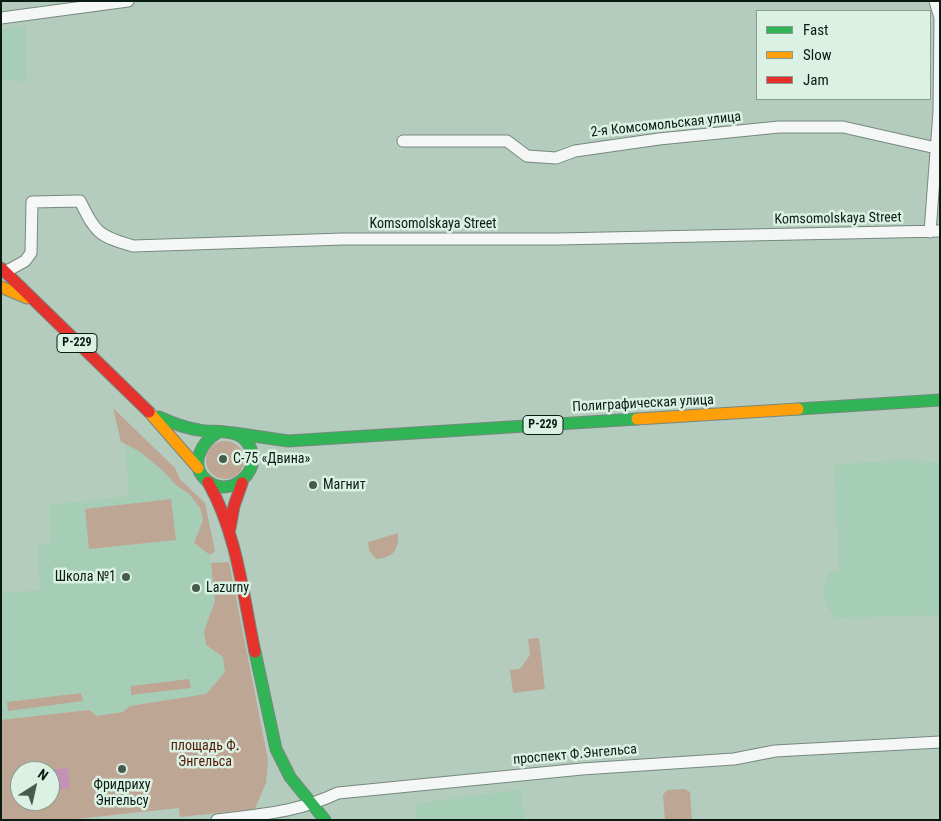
<!DOCTYPE html>
<meta charset="utf-8">
<style>
body{margin:0}
#map{position:relative;width:941px;height:821px;overflow:hidden;background:#b4ccbe;font-family:"Roboto Condensed",sans-serif}
canvas{display:block}
.frame{position:absolute;inset:0;border:2px solid #0a1c12;pointer-events:none}
.legend{position:absolute;left:756px;top:10px;width:175px;height:90px;box-sizing:border-box;background:#dbf1e4;border:1px solid #879c90;margin:0;padding:6px 9px;list-style:none;font-size:15px;color:#0a1c12}
.legend li{display:flex;align-items:center;gap:10px;height:25px}
.legend b{width:25px;border:1px solid #879c90}
.north{position:absolute;left:10px;top:761px;width:50px;height:50px;box-sizing:border-box;background:#dbf1e4;border:1px solid #879c90;border-radius:50%;rotate:35deg;font-size:14px;font-weight:700;line-height:20px;text-align:center;color:#0a1c12}
.north::after{content:'';display:block;margin:auto;width:18px;height:22px;background:#465a4e;clip-path:polygon(50% 0,100% 100%,50% 72%,0 100%)}
</style>
<div id="map">
<canvas width="941" height="821"></canvas>
<div class="frame"></div>
<ul class="legend">
<li><b style="height:6px;background:#30b455"></b>Fast</li>
<li><b style="height:6px;background:#ff9f0a"></b>Slow</li>
<li><b style="height:6px;background:#e5322d"></b>Jam</li>
</ul>
<div class="north">N</div>
</div>
<script>
const context = document.querySelector('canvas').getContext('2d');
context.lineJoin = 'round';
function fill(path, color) { context.fillStyle = color; context.fill(path, 'evenodd'); }
function trace(path, color, width, dash) { context.strokeStyle = color; context.lineWidth = width; context.lineCap = dash ? 'butt' : 'round'; context.setLineDash(dash || []); context.stroke(path); }
function drawText(font, color, halo, rows, align = 'center') {
  context.font = font + ' "Roboto Condensed",sans-serif'; context.lineWidth = 5; context.setLineDash([]); context.textBaseline = 'middle'; context.strokeStyle = halo; context.fillStyle = color; for (const [text, x, y, turn = 0] of rows) {
    context.save(); context.translate(x, y); context.rotate((+turn || 0) * Math.PI / 180); context.textAlign = isNaN(turn) ? turn : align; if (halo) context.strokeText(text, 0, 0); context.fillText(text, 0, 0); context.restore();
  }
}
fill(new Path2D(`
 M26,27l1,55 -26,-2v-51z
 M125,444l14,7 22,18 15,16 13,9 11,14 3,12 -8,23 15,12 5,46 -11,30 2,14 17,12 2,15 -19,22 -76,12 -7,6 -26,4 -8,-6 -88,10v-127l39,-3 -3,-45 14,-1 -2,-39 80,-9z
 M905,460l35,2v153l-104,3 -10,-12 -2,-15 4,-18 11,-3 -5,-106z
 M521,789l4,31h-108l-2,-16z`), '#a6ceb6');
fill(new Path2D(`
 M113,408l62,60 5,11 25,24 10,48 -5,4 -16,-12 9,-23 -3,-12 -11,-14 -13,-9 -15,-16 -22,-18 -18,-9z
 M206 460a19 19 0 1 1 38 0a19 19 0 1 1-38 0Z
 M171,499l5,41 -87,9 -4,-40z
 M398,533c1,17 -5,25 -22,26l-7,-9 -1,-8z
 M229,562l39,198 -2,23 -11,26 -75,8 -1,-9 -112,12h-66v-100l88,-10 8,6 26,-4 7,-6 76,-12 19,-22 -2,-15 -17,-12 -2,-14 11,-30 -4,-38zM20,771h30v30h-30z
 M539,638l6,51 -32,4 -3,-23 10,-1 10,-14 -2,-16z
 M189,679l2,9 -60,7v-9z
 M81,693l2,8 -75,10 -1,-9z
 M685,789l5,3 2,28h-27l-2,-25 4,-5z`), '#bea694');
fill(new Path2D(`
 M68,768l2,20 -20,2v-19l-2,-1z`), '#c392b6');
const street = new Path2D(`
 M1,18l127,-17
 M403,141h104l20,15 29,2 19,-7 84,-12 120,-12h64l93,21
 M930,232l9,-120 1,-94 -5,-17
 M5,272l20,-11 6,-8 1,-51 48,-1c16,32 18,35 53,45l210,-7h215l382,-8
 M217,820c46,-6 78,-7 121,-27l244,-24 152,-10 41,-8 165,-9`);
const fast = new Path2D(`
 M798,409l142,-9
 M159,417c13,6 26,11 40,13 15,3 36,-2 47,11 22,26 -15,61 -40,39 -17,-15 -5,-37 11,-47
 M234,433l54,8 349,-22
 M255,652l21,97 14,28 35,43`);
const slow = new Path2D(`
 M1,287l26,11
 M149,412l49,56
 M637,419l161,-10`);
const jam = new Path2D(`
 M1,268l148,144
 M208,482c29,51 35,113 47,170
 M230,528l4,-22 8,-23`);
trace(street, '#76887e', 13);
trace(fast, '#76887e', 13);
trace(slow, '#76887e', 13);
trace(jam, '#76887e', 13);
trace(street, '#f4f7f5', 11);
trace(fast, '#30b455', 11);
trace(slow, '#ff9f0a', 11);
trace(jam, '#e5322d', 11);
for (const [x, y, r, color] of [
 [223,459,5,"#465a4e"],
 [313,485,5,"#465a4e"],
 [126,577,5,"#465a4e"],
 [196,588,5,"#465a4e"],
 [122,769,5,"#465a4e"]
]) { const dot = new Path2D(); dot.arc(x, y, r, 0, 2 * Math.PI); context.fillStyle = color; context.fill(dot); trace(dot, '#dbf1e4', 2); }
for (const [x, y, w] of [
 [77,343,40],
 [543,425,40]
]) { const box = new Path2D(); box.roundRect(x - w / 2, y - 9.5, w, 19, 4); context.fillStyle = '#dbf1e4'; context.fill(box); trace(box, '#0a1c12', 1); }
drawText('bold 12px', '#0a1c12', null, [
 ["Р-229",77,343],
 ["Р-229",543,425]
]);
drawText('14px', '#0a1c12', '#dbf1e4', [
 ["2-я Комсомольская улица",666,125,-6],
 ["Komsomolskaya Street",838,219,-1],
 ["Komsomolskaya Street",433,224],
 ["Полиграфическая улица",643,404,-3],
 ["проспект Ф.Энгельса",575,755,-5]
]);
drawText('14px', '#0a1c12', '#dbf1e4', [
 ["С-75 «Двина»",233,459],
 ["Магнит",323,485],
 ["Школа №1",116,577,"right"],
 ["Lazurny",206,588],
 ["Фридриху",122,785,"center"],
 ["Энгельсу",122,801,"center"]
], 'left');
drawText('14px', '#541a05', '#dbf1e4', [
 ["площадь Ф.",205,746],
 ["Энгельса",205,762]
]);
</script>
